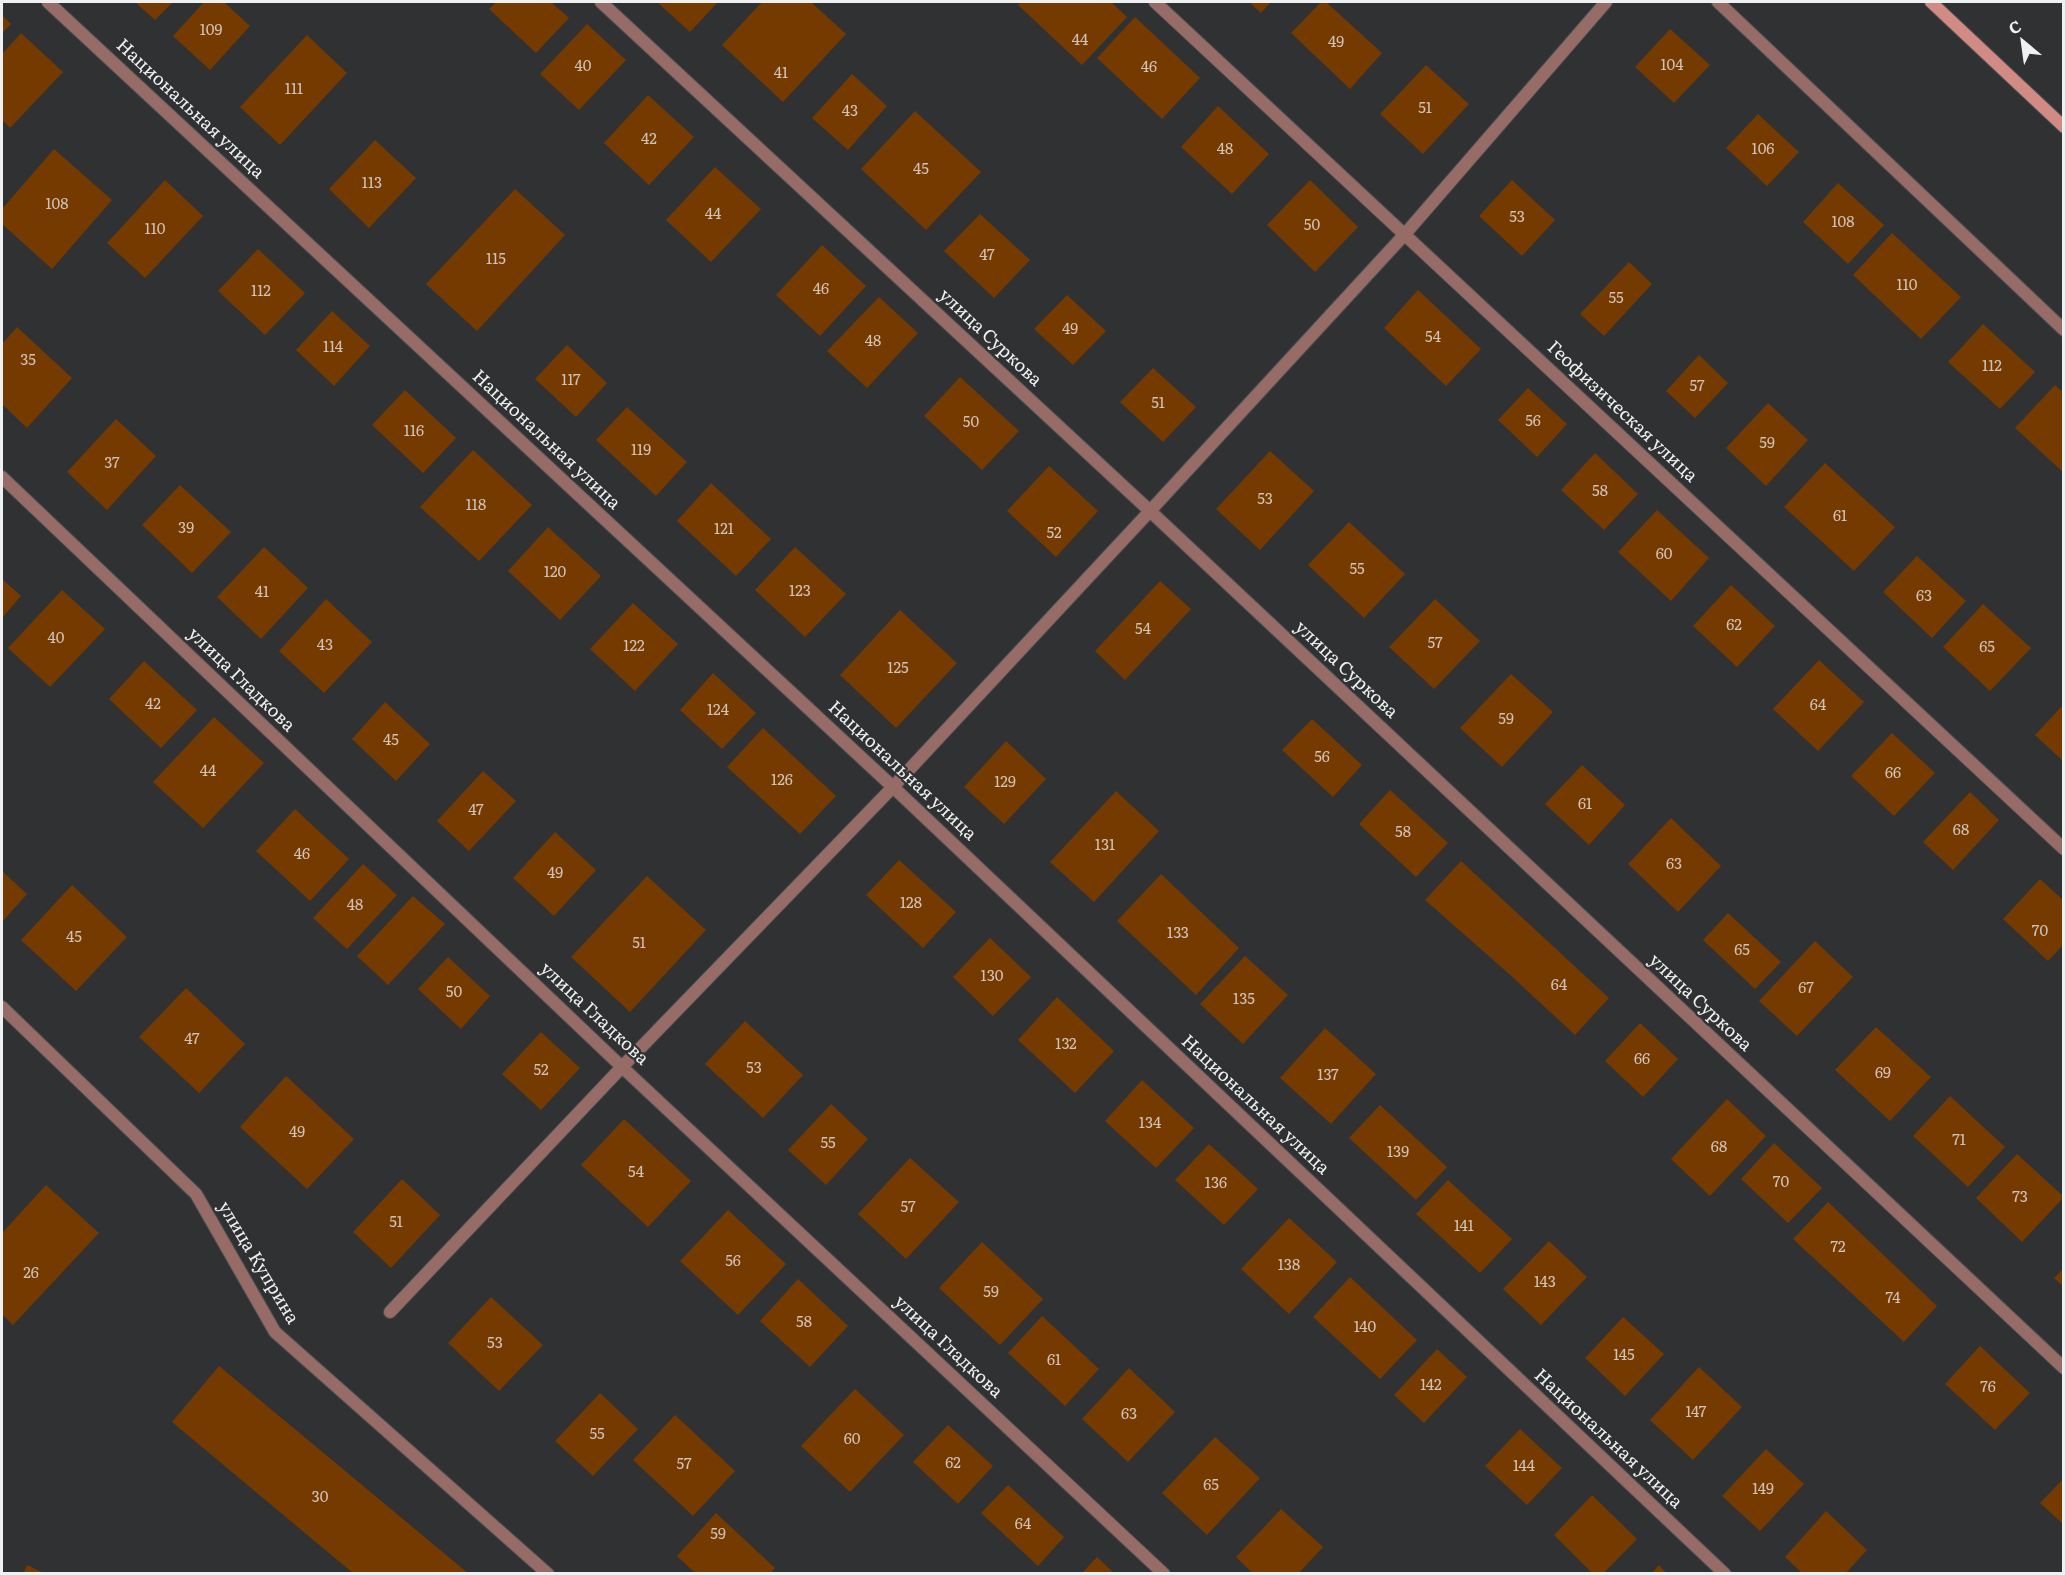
<!DOCTYPE html>
<meta charset="utf-8">
<style>
body{margin:0}
#map{position:relative;width:2065px;height:1575px;overflow:hidden;background:#2f3133;font-family:Literata,serif}
canvas{display:block}
.frame{position:absolute;inset:0;border:3px solid #eff0f1;pointer-events:none}
.north{position:absolute;left:1993px;top:12px;width:60px;height:60px;-webkit-text-stroke:4px #2f3133;paint-order:stroke;rotate:331deg;font-size:16px;font-weight:700;line-height:24px;text-align:center;color:#eff0f1}
.north::after{content:'';display:block;margin:auto;width:21px;height:27px;background:#eff0f1;clip-path:polygon(50% 0,100% 100%,50% 72%,0 100%)}
</style>
<div id="map">
<canvas width="2065" height="1575"></canvas>
<div class="frame"></div>
<div class="north">С</div>
</div>
<script>
const context = document.querySelector('canvas').getContext('2d');
context.lineJoin = 'round';
function fill(path, color) { context.fillStyle = color; context.fill(path, 'evenodd'); }
function trace(path, color, width, dash) { context.strokeStyle = color; context.lineWidth = width; context.lineCap = dash ? 'butt' : 'round'; context.setLineDash(dash || []); context.stroke(path); }
function drawText(font, color, halo, rows, align = 'center') {
  context.font = font + ' Literata,serif'; context.lineWidth = 4.5; context.setLineDash([]); context.textBaseline = 'middle'; context.strokeStyle = halo; context.fillStyle = color; for (const [text, x, y, turn = 0] of rows) {
    context.save(); context.translate(x, y); context.rotate((+turn || 0) * Math.PI / 180); context.textAlign = isNaN(turn) ? turn : align; if (halo) context.strokeText(text, 0, 0); context.fillText(text, 0, 0); context.restore();
  }
}
fill(new Path2D(`
 M135,2h38l-18,18z
 M204,2h20l26,24 -40,44 -37,-34z
 M496,2h55l18,16 -33,35 -47,-44z
 M657,2h61l-28,30z
 M762,2h49l35,32 -63,68 -61,-57z
 M1021,2h90l16,15 -45,48 -64,-60z
 M1249,2h22l-10,11z
 M1321,2h5l56,51 -32,36 -59,-56z
 M2,15l9,9 -9,9z
 M1135,17l65,61 -38,41 -65,-61z
 M587,24l39,36 -47,50 -39,-36z
 M1670,29l40,36 -36,38 -39,-36z
 M21,33l42,39 -53,56 -8,-8v-66z
 M307,35l40,38 -67,72 -40,-38z
 M1426,65l43,39 -46,50 -43,-40z
 M852,74l35,32 -39,44 -36,-32z
 M648,95l46,42 -45,48 -45,-42z
 M1218,106l51,48 -37,40 -51,-47z
 M915,111l66,61 -55,58 -65,-61z
 M1758,114l41,38 -32,34 -41,-38z
 M375,140l41,38 -47,50 -40,-39z
 M54,149l58,51 -60,69 -50,-45v-15z
 M715,167l46,42 -50,53 -45,-42z
 M165,180l38,36 -58,62 -38,-35z
 M1310,180l48,47 -43,45 -48,-47z
 M1512,180l43,40 -33,36 -43,-40z
 M1838,183l46,42 -36,39 -45,-42z
 M515,189l50,46 -88,96 -51,-47z
 M980,214l50,46 -36,38 -50,-47z
 M1892,233l69,64 -40,42 -68,-64z
 M822,245l44,41 -46,50 -44,-41z
 M258,249l47,44 -40,42 -47,-44z
 M1629,262l23,22 -48,52 -24,-22z
 M1418,290l63,59 -35,37 -62,-58z
 M1067,295l39,36 -33,34 -39,-36z
 M879,297l39,36 -51,55 -40,-37z
 M332,311l38,35 -36,40 -38,-36z
 M1983,324l52,48 -35,37 -52,-47z
 M17,327l55,51 -45,50 -25,-24v-60z
 M567,345l40,38 -31,34 -41,-38z
 M1699,355l29,28 -33,35 -29,-27z
 M1153,368l43,39 -33,35 -43,-40z
 M960,377l59,54 -37,39 -58,-54z
 M2055,385l9,8v80l-49,-45z
 M1528,388l39,36 -30,33 -39,-37z
 M405,390l51,48 -33,35 -51,-48z
 M1768,403l40,37 -42,46 -40,-38z
 M627,407l60,55 -31,34 -60,-56z
 M116,419l40,37 -49,54 -40,-38z
 M473,450l59,55 -53,56 -59,-54z
 M1270,451l44,40 -54,59 -44,-41z
 M1595,453l43,41 -34,36 -43,-40z
 M1825,463l70,64 -41,44 -70,-64z
 M1049,466l49,45 -42,46 -49,-46z
 M711,483l60,56 -35,37 -59,-55z
 M180,485l51,47 -39,41 -50,-48z
 M1657,510l52,48 -38,43 -53,-49z
 M1349,522l56,52 -41,44 -56,-53z
 M548,527l53,49 -41,44 -52,-49z
 M264,547l44,41 -47,51 -44,-42z
 M795,547l51,47 -41,43 -50,-47z
 M1917,556l49,45 -34,37 -49,-46z
 M2,579l19,17 -19,22z
 M1160,581l31,28 -66,71 -30,-29z
 M1731,585l44,41 -38,41 -44,-41z
 M62,590l43,39 -55,58 -42,-39z
 M326,599l46,43 -48,51 -45,-42z
 M1435,599l45,42 -46,48 -45,-42z
 M633,603l45,41 -43,47 -45,-42z
 M1983,604l48,44 -41,43 -47,-44z
 M900,610l57,53 -61,65 -56,-53z
 M1819,660l45,42 -46,49 -45,-42z
 M144,661l53,49 -36,38 -52,-49z
 M713,673l43,40 -34,36 -42,-39z
 M1511,674l42,38 -51,55 -42,-39z
 M385,702l45,42 -34,37 -44,-42z
 M2064,704v58l-29,-27z
 M214,717l50,46 -61,65 -50,-46z
 M1312,719l50,46 -29,32 -51,-47z
 M763,728l73,68 -36,38 -73,-67z
 M1892,733l43,40 -41,43 -43,-40z
 M1006,741l40,38 -42,45 -40,-37z
 M1582,765l43,40 -36,40 -44,-41z
 M483,771l33,30 -47,50 -32,-30z
 M1390,790l58,53 -32,34 -57,-53z
 M1116,791l43,40 -65,71 -44,-40z
 M1970,792l29,28 -46,50 -30,-28z
 M295,809l54,50 -39,42 -54,-50z
 M1671,818l50,48 -43,46 -50,-48z
 M555,832l41,38 -42,46 -41,-38z
 M899,860l57,52 -33,36 -57,-53z
 M1461,861l148,137 -34,37 -67,-62 -83,-73z
 M363,864l34,31 -50,54 -34,-31z
 M2,871l25,23 -25,28z
 M1161,874l78,74 -43,47 -79,-74z
 M647,876l59,54 -76,82 -59,-55z
 M2040,879l24,22v43l-16,17 -45,-42z
 M72,885l55,52 -51,54 -55,-51z
 M413,896l32,28 -57,61 -31,-29z
 M1728,913l53,49 -26,27 -52,-49z
 M990,938l41,39 -38,39 -40,-39z
 M1815,941l38,36 -56,59 -38,-35z
 M1245,956l43,39 -45,49 -43,-40z
 M448,957l42,39 -29,33 -43,-40z
 M186,988l59,56 -46,49 -60,-56z
 M1057,997l57,54 -39,42 -57,-53z
 M745,1021l58,54 -40,43 -58,-54z
 M1640,1023l38,36 -35,38 -38,-36z
 M1876,1027l55,50 -41,44 -55,-51z
 M1325,1028l51,46 -45,50 -51,-46z
 M541,1032l39,36 -39,42 -39,-36z
 M286,1076l68,63 -47,50 -67,-62z
 M1142,1080l52,48 -38,40 -51,-47z
 M1950,1096l55,51 -37,40 -55,-51z
 M1727,1099l39,37 -56,60 -39,-37z
 M831,1104l37,35 -42,46 -38,-35z
 M1380,1105l67,62 -31,33 -67,-62z
 M624,1119l67,62 -43,46 -67,-62z
 M1774,1143l48,45 -34,35 -47,-44z
 M1209,1144l49,45 -34,36 -49,-45z
 M2017,1154l47,43 -42,45 -46,-44z
 M910,1158l49,44 -53,57 -48,-45z
 M402,1179l38,36 -49,53 -38,-36z
 M1448,1180l64,59 -32,34 -64,-59z
 M46,1185l53,48 -86,92 -11,-11v-81z
 M1828,1202l109,104 -33,36 -111,-103z
 M728,1210l58,54 -48,51 -58,-54z
 M1289,1218l48,44 -48,52 -48,-45z
 M1549,1241l38,36 -46,48 -38,-36z
 M982,1242l61,57 -43,46 -61,-57z
 M2064,1268v19l-10,-9z
 M1350,1277l67,63 -37,39 -67,-62z
 M798,1279l50,47 -38,41 -50,-46z
 M491,1297l52,48 -44,46 -51,-48z
 M1042,1316l57,53 -34,37 -57,-53z
 M1623,1317l41,37 -39,42 -40,-38z
 M1980,1346l50,47 -35,37 -50,-46z
 M1437,1349l30,28 -43,46 -30,-28z
 M219,1366l250,208h-115l-182,-152z
 M1699,1367l43,40 -49,53 -43,-40z
 M1129,1368l46,44 -47,50 -46,-43z
 M855,1389l49,46 -54,57 -49,-46z
 M600,1393l38,36 -45,47 -38,-35z
 M675,1415l60,56 -42,45 -60,-56z
 M948,1425l45,41 -35,38 -45,-42z
 M1520,1429l42,39 -35,37 -42,-39z
 M1215,1437l45,41 -53,57 -45,-42z
 M1766,1449l38,35 -44,47 -38,-35z
 M2064,1478v47l-24,-22z
 M1008,1485l56,52 -26,29 -57,-53z
 M1592,1495l45,44 -34,35h-10l-39,-39z
 M1281,1509l42,38 -25,27h-45l-17,-17z
 M1826,1511l41,39 -22,24h-42l-18,-17z
 M716,1513l59,55 -5,6h-74l-19,-18z
 M1097,1557l18,17h-34z
 M27,1565l19,9h-23z
 M1659,1565l8,9h-16z`), '#753a00');
const minor = new Path2D(`
 M48,2l845,785 832,787
 M601,2l549,509 914,857
 M1155,2l909,847
 M1718,2l346,328
 M2,477l620,590 542,507
 M2,1007l194,187 79,138 273,242
 M390,1312l232,-245 271,-280 257,-276 255,-277 201,-232`);
const secondary = new Path2D(`
 M1931,2l133,125`);
trace(minor, '#4e5051', 14);
trace(secondary, '#4e5051', 14);
trace(minor, '#976b66', 12);
trace(secondary, '#d18b84', 12);
drawText('15px', '#d0c2b5', null, [
 ["109",211,31],
 ["44",1080,41],
 ["49",1336,43],
 ["104",1672,66],
 ["40",583,67],
 ["46",1149,68],
 ["41",781,74],
 ["111",294,90],
 ["51",1425,109],
 ["43",850,112],
 ["42",649,140],
 ["48",1225,150],
 ["106",1763,150],
 ["45",921,170],
 ["113",372,184],
 ["108",57,205],
 ["44",713,215],
 ["53",1517,218],
 ["108",1843,223],
 ["50",1312,226],
 ["110",155,230],
 ["47",987,256],
 ["115",496,260],
 ["110",1907,286],
 ["46",821,290],
 ["112",261,292],
 ["55",1616,299],
 ["49",1070,330],
 ["54",1433,338],
 ["48",873,342],
 ["114",333,348],
 ["35",28,361],
 ["112",1992,367],
 ["117",571,381],
 ["57",1697,387],
 ["51",1158,404],
 ["56",1533,422],
 ["50",971,423],
 ["116",414,432],
 ["59",1767,444],
 ["119",641,451],
 ["37",112,464],
 ["58",1600,492],
 ["53",1265,500],
 ["118",476,506],
 ["61",1840,517],
 ["39",186,529],
 ["121",724,530],
 ["52",1054,534],
 ["60",1664,555],
 ["55",1357,570],
 ["120",555,573],
 ["123",800,592],
 ["41",262,593],
 ["63",1924,597],
 ["62",1734,626],
 ["54",1143,630],
 ["40",56,639],
 ["57",1435,644],
 ["43",325,646],
 ["122",634,647],
 ["65",1987,648],
 ["125",898,669],
 ["42",153,705],
 ["64",1818,706],
 ["124",718,711],
 ["59",1506,720],
 ["45",391,741],
 ["56",1322,758],
 ["44",208,772],
 ["66",1893,774],
 ["126",782,781],
 ["129",1005,783],
 ["61",1585,805],
 ["47",476,811],
 ["68",1961,831],
 ["58",1403,833],
 ["131",1105,846],
 ["46",302,855],
 ["63",1674,865],
 ["49",555,874],
 ["128",911,904],
 ["48",355,906],
 ["70",2040,932],
 ["133",1178,934],
 ["45",74,938],
 ["51",639,944],
 ["65",1742,951],
 ["130",992,977],
 ["64",1559,986],
 ["67",1806,989],
 ["50",454,993],
 ["135",1244,1000],
 ["47",192,1040],
 ["132",1066,1045],
 ["66",1642,1060],
 ["53",754,1069],
 ["52",541,1071],
 ["69",1883,1074],
 ["137",1328,1076],
 ["134",1150,1124],
 ["49",297,1133],
 ["71",1959,1141],
 ["55",828,1144],
 ["68",1719,1148],
 ["139",1398,1153],
 ["54",636,1173],
 ["70",1781,1183],
 ["136",1216,1184],
 ["73",2020,1198],
 ["57",908,1208],
 ["51",396,1223],
 ["141",1464,1227],
 ["72",1838,1248],
 ["56",733,1262],
 ["138",1289,1266],
 ["26",31,1274],
 ["143",1545,1283],
 ["59",991,1293],
 ["74",1893,1299],
 ["58",804,1323],
 ["140",1365,1328],
 ["53",495,1344],
 ["145",1624,1356],
 ["61",1054,1361],
 ["142",1431,1386],
 ["76",1988,1388],
 ["147",1696,1413],
 ["63",1129,1415],
 ["55",597,1435],
 ["60",852,1440],
 ["62",953,1464],
 ["57",684,1465],
 ["144",1524,1467],
 ["65",1211,1486],
 ["149",1763,1490],
 ["30",320,1498],
 ["64",1023,1525],
 ["59",718,1535]
]);
drawText('18px', '#eff0f1', '#2f3133', [
 ["Национальная улица",190,109,43],
 ["улица Суркова",990,338,43],
 ["Геофизическая улица",1622,412,43],
 ["Национальная улица",546,440,43],
 ["улица Суркова",1346,670,43],
 ["улица Гладкова",241,680,44],
 ["Национальная улица",902,771,43],
 ["улица Суркова",1700,1003,43],
 ["улица Гладкова",594,1014,43],
 ["Национальная улица",1255,1105,43],
 ["улица Куприна",258,1263,59],
 ["улица Гладкова",948,1347,43],
 ["Национальная улица",1608,1439,43]
]);
</script>
